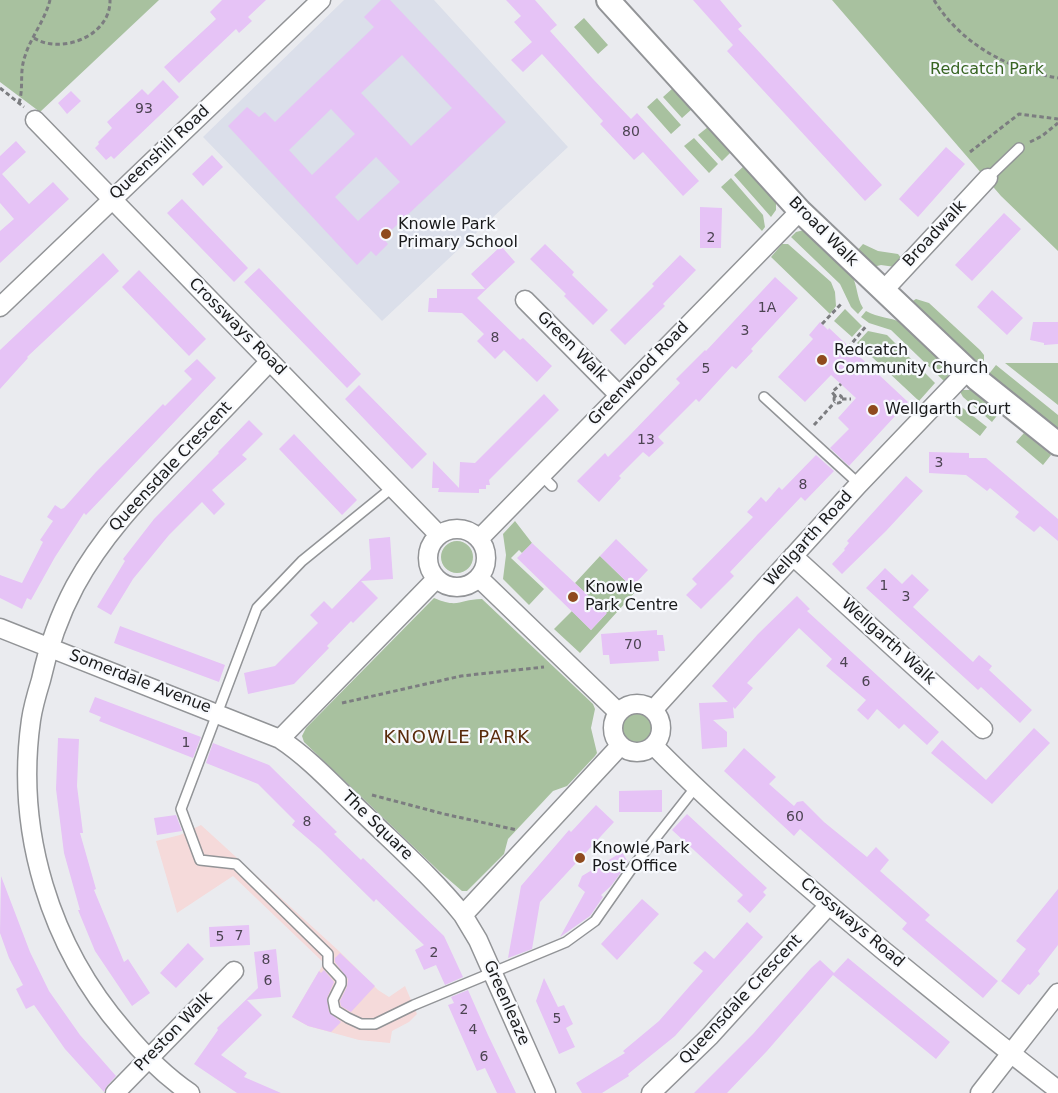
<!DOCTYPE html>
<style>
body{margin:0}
canvas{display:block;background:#eaebef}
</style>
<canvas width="1058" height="1093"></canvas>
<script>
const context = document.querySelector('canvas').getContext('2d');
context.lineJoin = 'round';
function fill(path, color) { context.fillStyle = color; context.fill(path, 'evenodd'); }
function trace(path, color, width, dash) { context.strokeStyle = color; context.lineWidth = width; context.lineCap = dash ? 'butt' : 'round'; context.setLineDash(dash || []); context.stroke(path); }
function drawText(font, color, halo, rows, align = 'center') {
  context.font = font + ' "DejaVu Sans",sans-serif'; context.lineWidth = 4.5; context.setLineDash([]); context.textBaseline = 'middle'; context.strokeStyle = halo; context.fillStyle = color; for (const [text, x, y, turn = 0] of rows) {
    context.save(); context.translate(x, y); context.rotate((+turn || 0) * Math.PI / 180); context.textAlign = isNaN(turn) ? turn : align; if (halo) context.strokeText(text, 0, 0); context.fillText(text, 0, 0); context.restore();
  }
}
fill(new Path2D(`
 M201,825l139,127 38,38 11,7 16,-11 12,28 -8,8 -17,9 -2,12 -31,-3 -51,-14 -16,-9 32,-54 -91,-87 -56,37 -21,-72 24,-6z`), '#f5dada');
fill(new Path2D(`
 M344,0h90l134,147 -186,174 -179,-184z`), '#dbdfea');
fill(new Path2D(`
 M0,0h159l-119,112 -40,-30z
 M832,0h226v251l-57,-55z
 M584,18l24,27 -10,9 -24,-27z
 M673,88l19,21 -10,9 -19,-21z
 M657,98l24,27 -10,9 -24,-27z
 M708,127l23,25 -9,9 -24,-26z
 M694,138l24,26 -9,9 -25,-27z
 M744,166l32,36v8l-5,7 -37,-42z
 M731,178l32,37 2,12 -3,4 -41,-44z
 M804,230l47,44c7,11 5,23 12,34l-5,6 -7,-7 -11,-23 -49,-47 5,-5z
 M782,244h6l43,38 4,10 1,14 -6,8 -59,-57z
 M863,244l15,7 20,3 4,5 -7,8 -14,-2 -8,2 -17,-15z
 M916,299l13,4 51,47 4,5v6l-6,5 -67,-64z
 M845,309l17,17 -10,11 -18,-16z
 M866,311c12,7 25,6 36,12 15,9 35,34 48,46l-4,14 -55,-53 -22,-7 -8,-6z
 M868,331l19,4 48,48 -16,18 -62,-58z
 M1005,363h53v42z
 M996,365l62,50v16l-70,-56z
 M959,390h14l25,19 1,4 -7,9 -29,-25z
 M952,405h7l28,22 -7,9 -32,-25z
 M1024,433l27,22 -8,10 -27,-23z
 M515,521l17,22 -10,10 -3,-3 -8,8 33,31 -15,16 -26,-26 3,-24 -3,-21z
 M441 557a16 16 0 1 1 32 0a16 16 0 1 1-32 0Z
 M600,556l36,35 -56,62 -26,-24 18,-18 19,19 15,-16 -31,-31z
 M434,598c25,11 26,1 48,1l111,105 2,5 -4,19 6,25 -2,3 -28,30 -14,5 -45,48 -4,15 -37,37h-5l-22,-19 -136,-130 -2,-6 4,-8z
 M621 728a16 16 0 1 1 32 0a16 16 0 1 1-32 0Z`), '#a8c19f');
fill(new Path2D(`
 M222,0h44l-18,17 4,4 -13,12 -3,-4 -57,54 -15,-16 52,-48 -6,-7z
 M381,0h9l116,122 -123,116 5,6 -12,12 -5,-5 -14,14 -129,-139 19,-19 12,10 6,-5 10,10 99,-95 -10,-10zM402,55l50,53 -41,38 -50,-53zM331,109l24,25 -43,41 -23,-25zM376,157l24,25 -42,39 -23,-24z
 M506,0h29l22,25 -7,6 43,48 38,40 6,-6 62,68 -16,15 -40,-44 -9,8 -34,-36 3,-3 -61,-67 -19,18 -12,-12 21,-18 -18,-20 7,-6z
 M693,0h27l22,26 -4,3 144,156 -17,16 -138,-150 6,-6z
 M163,80l16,17 -65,62 -3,-3 -5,4 -11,-12 4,-4 -1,-2 14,-14 -5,-6 35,-33 6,6z
 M71,91l10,10 -14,13 -9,-11z
 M16,141l10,11 -24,22 27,30 24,-22 16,17 -69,64v-32l14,-12 -14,-16v-47z
 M946,147l19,17 -47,53 -19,-18z
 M212,155l11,12 -20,19 -11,-12z
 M182,199l66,69 -14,14 -67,-69z
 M700,207l22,1 -1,40h-21z
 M1004,213l17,16 -49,52 -17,-16z
 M545,244l29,28 -2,3 36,35 -15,15 -29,-29 2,-2 -36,-35z
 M501,246l14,16 -38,36 43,42 3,-2 29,28 -15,16 -33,-32 -9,9 -18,-18 7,-7 -22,-21 -34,-1 1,-14h8v-9h48l-14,-15z
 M103,253l16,18 -92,86 1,1 -28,31v-39z
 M680,255l16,15 -33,34 2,2 -40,39 -15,-15 44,-44 -2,-2z
 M259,268l102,106 -14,14 -103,-106z
 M139,270l67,69 -17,17 -67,-69z
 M775,277l23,21 -47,51 2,2 -17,18 -4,-3 -33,36 -3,-3 -38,38 6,6 -15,14 -6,-5 -24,24 2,2 -22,24 -22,-21 28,-28 3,4 20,-20 52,-54 -4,-4 29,-29 1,1z
 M992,290l31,28 -16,17 -30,-28z
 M820,322l8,8 1,-2 79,74 -59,64 -19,-18 19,-19 -11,-11 18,-20 -25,-23 -26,27 -27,-25 35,-38 -4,-4z
 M1033,322h25v22l-14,1v-2l-14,-3z
 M197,359l19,19 -130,137 -2,-2 -29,44 -24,43 -4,-2 -5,11 -22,-11v-23l22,8 21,-41 -3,-2 13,-19 -6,-4 8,-12 6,4 3,-1 32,-36 67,-68 2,2 27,-27 -8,-8z
 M359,385l68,69 -15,15 -67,-70z
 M544,394l15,16 -70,70 1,5h-4v4h-7v4l-41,-1 1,-4h-7l1,-27 26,27 1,-26 15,1z
 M249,420l14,14 -21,21 5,4 -35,31 13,14 -11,11 -12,-13 -33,33 -36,44 -22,36 -14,-8 28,-46 -2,-2 31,-40 65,-66 -1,-1z
 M294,434l63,66 -15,15 -63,-66z
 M929,452l40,1v5h17l72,61v22l-18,-15 -6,6 -19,-15 4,-5 -29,-24 -3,3 -21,-16 -37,-2z
 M816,455l18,16 -29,30 -4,-4 -71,75 4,4 -33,33 -15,-14 11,-11 -5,-5 61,-62 -6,-5 14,-15 5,5 13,-15 3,3z
 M906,476l17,15 -37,40 -44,43 -10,-10 13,-14 -1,-1 5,-6 -2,-2z
 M390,537l3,42 -32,2 17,17 -25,25 -2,-2 -24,25 2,2 -35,36 -46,10 -4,-21 31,-7 43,-43 -8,-8 14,-14 8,8 39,-40 -2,-30z
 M616,539l32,31 -16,17 -32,-31z
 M532,543l75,70 -16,17 -74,-72z
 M885,568l17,16 10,-10 17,16 -16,17 60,55 6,-7 13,11 -3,4 43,40 -12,13 -39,-36 -3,3 -112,-102z
 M797,596l13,13 -3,2 132,121 -12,13 -23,-21 -5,5 -22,-20 -9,11 -11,-10 9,-10 -40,-34 6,-7 -33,-31 -52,55 6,5 -18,21 -2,-2 1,11 -21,2 14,12v15l-25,2 -3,-46 29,-1 -16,-16 46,-52z
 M120,626l105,39 -6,17 -105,-39z
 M657,630v5h6l2,16h-7l1,10 -49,3 -1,-9h-6l-2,-21z
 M95,697l106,40 -8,21 -94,-37 2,-4 -12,-5z
 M1034,728l16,15 -58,61 -61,-51 11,-13 44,40z
 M58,738l21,1 -2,47 6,47h-3l16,56 -2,1 30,72 4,-3 22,34 -18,13 -37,-55 -17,-41h2l-16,-57 -8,-64z
 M213,743l56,22 68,67 -3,2 27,26 2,-2 81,78 19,41 -18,8 -9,-20 -12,5 -9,-20 9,-5 -48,-46 -2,3 -54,-53 -28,-24 3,-4 -37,-37 -52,-21z
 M744,748l32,29 -7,7 25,22 3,-4 6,-1 21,21 43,35 9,-10 13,13 -9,11 50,44 -5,5 73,61 -15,17 -81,-69 5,-6 -107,-94 -6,7 -70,-65z
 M662,790v22h-43v-21z
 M596,805l18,17 -74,80 -8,47 -24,9 13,-72 48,-56 2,2z
 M687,814l80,74 -4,4 3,3 -16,18 -13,-12 6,-6 -71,-65z
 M176,815l6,16 -25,4 -3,-17z
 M622,852l6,10 -7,7 1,2 -11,15 -10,9 2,2 -13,19 -30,21 25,-45 -7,-6 4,-10z
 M1,876l29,76 19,39 31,44 36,41 -9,10 -3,6 -39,-43 -31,-44 -8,4 -10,-20 7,-4 -14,-27 -9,-25z
 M1058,889v56l-20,26 2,3 -10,11 -2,-1 -9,11 -18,-14 25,-32 -10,-8z
 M642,899l17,15 -42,46 -16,-16z
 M747,922l16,15 -88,99 -47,38 1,2 -27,17h-20l-6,-10 49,-30 -2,-2 36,-30 44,-50 -10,-8 12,-12 9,8z
 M249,925l1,20 -40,2 -1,-20z
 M188,943l16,16 -28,29 -16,-15z
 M276,949l5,48 -34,3 15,15 -41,40 26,18 -3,4 37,16h-44l-43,-29 24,-34 -1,-2 41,-40 -4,-36z
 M340,953l35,33 -24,26 -10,-6 -1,-5 7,-14 1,-8 -13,-17v-4z
 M848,958l102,84 -14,17 -103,-84 -66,76 -40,42h-33l59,-59 58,-66 9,-8 14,13z
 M324,970l10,12 -7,16 2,14 12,10 -10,10 -23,-6 -16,-9 27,-46 2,2z
 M544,978l14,29 6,-2 9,19 -7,4 9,19 -16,7 -23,-53z
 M468,990l20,45 28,58h-19l-12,-25 -8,3 -29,-66 6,-2 -3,-6z`), '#e6c3f6');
const service = new Path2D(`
 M988,178l31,-30
 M764,397l95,87
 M541,475l11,11
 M393,487l-91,74 -45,47 -76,201 19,51 36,4 92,90v11l13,14v5l-8,16 2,10 13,8 13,6h14l39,-19 152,-63 29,-21 37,-53 63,-80`);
const minor = new Path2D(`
 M35,120l404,415
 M883,291l105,-113
 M525,300l94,95
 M0,307l321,-307
 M428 558a29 29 0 1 1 58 0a29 29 0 1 1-58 0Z
 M479,539l321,-328
 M793,556l190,173
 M479,578l139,134
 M436,579l-156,160c32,21 58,51 86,77 33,32 68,63 97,99l157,-169
 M0,628l280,111
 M613 728a24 24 0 1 1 48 0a24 24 0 1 1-48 0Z
 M653,710l206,-226 109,-114
 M654,746c72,73 151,139 230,205 58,47 115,94 174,139
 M463,915l15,25 68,153
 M115,1093l119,-122
 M190,1093c-25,-17 -46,-38 -66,-62 -74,-85 -109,-199 -93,-311 2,-14 6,-27 10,-40 7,-32 18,-64 34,-94 26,-48 63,-87 101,-127 32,-33 63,-65 94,-98
 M651,1093l59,-57 119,-131
 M980,1093l78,-100`);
const tertiary = new Path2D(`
 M608,0l192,211 178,169 80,64`);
trace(service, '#929497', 12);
trace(minor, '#929497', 21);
trace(tertiary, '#929497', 26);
trace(new Path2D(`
 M934,0c26,43 75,70 124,78
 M34,38c27,17 77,-2 76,-38
 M0,88l24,19
 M19,103c5,-16 0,-30 6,-47 6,-19 20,-36 25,-56
 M1030,142l12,-6 16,-13
 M970,152l49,-38 39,5
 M822,324l20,-21
 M848,348l19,-23
 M834 399a4 4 0 1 1 8 0a4 4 0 1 1-8 0Z
 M835,396l-3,-4 9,-8
 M842,399h9
 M814,425l21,-23
 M342,703l119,-27 83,-9
 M372,795l72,19 73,16`), '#7c7d80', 3, [4.5, 3]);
trace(service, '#fff', 9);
trace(minor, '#fff', 18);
trace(tertiary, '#fff', 22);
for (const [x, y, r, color] of [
 [386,234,6,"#8f4b1e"],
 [822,360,6,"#8f4b1e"],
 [873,410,6,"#8f4b1e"],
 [573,597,6,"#8f4b1e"],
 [580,858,6,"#8f4b1e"]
]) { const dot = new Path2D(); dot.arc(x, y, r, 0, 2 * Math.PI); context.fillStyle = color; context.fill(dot); trace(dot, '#f7f9fd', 2); }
drawText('14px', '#4c4452', null, [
 ["93",144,109],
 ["80",631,132],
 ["2",711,238],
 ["1A",767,308],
 ["3",745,331],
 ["8",495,338],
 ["5",706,369],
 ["13",646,440],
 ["3",939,463],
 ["8",803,485],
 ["1",884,586],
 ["3",906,597],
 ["70",633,645],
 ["4",844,663],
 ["6",866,682],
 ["1",186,743],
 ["60",795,817],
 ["8",307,822],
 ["7",239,936],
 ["5",220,937],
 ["2",434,953],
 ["8",266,960],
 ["6",268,981],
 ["2",464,1010],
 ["5",557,1019],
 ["4",473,1030],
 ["6",484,1057]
]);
drawText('16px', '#376422', '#f7f9fd', [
 ["Redcatch Park",987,70]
]);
drawText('16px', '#191a1b', '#f7f9fd', [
 ["Queenshill Road",160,153,-43],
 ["Broad Walk",823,232,45],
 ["Broadwalk",935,234,-47],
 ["Crossways Road",237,327,45],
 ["Green Walk",572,347,45],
 ["Greenwood Road",639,374,-46],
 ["Queensdale Crescent",171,467,-47],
 ["Wellgarth Road",809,539,-48],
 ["Wellgarth Walk",888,642,42],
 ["Somerdale Avenue",140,682,21],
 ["The Square",377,826,44],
 ["Crossways Road",852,923,40],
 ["Queensdale Crescent",741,1000,-47],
 ["Greenleaze",506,1003,66],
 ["Preston Walk",174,1032,-46]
]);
drawText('16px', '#191a1b', '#f7f9fd', [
 ["Knowle Park",398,225],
 ["Primary School",398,243],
 ["Redcatch",834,351],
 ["Community Church",834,369],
 ["Wellgarth Court",885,410],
 ["Knowle",585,588],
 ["Park Centre",585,606],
 ["Knowle Park",592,849],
 ["Post Office",592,867]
], 'left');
context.letterSpacing = '1.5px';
drawText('18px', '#592b0b', '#f7f9fd', [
 ["KNOWLE PARK",457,738]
]);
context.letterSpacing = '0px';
</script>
